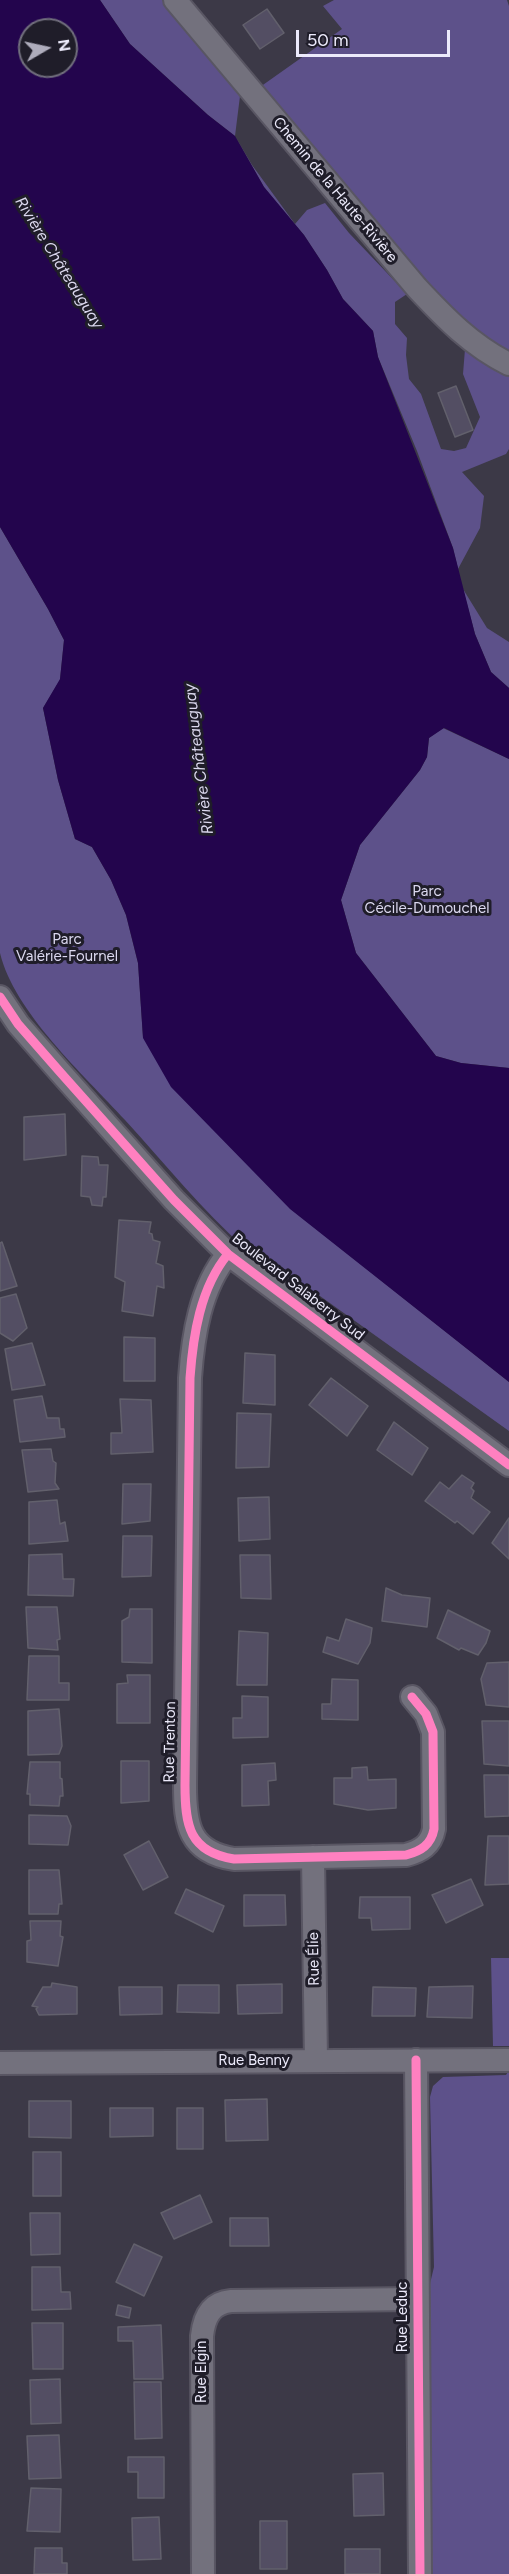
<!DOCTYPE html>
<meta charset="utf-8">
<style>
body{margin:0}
#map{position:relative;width:509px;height:2574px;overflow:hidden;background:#3c3947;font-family:Figtree,sans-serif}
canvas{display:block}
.north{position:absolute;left:18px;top:18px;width:60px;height:60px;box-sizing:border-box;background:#1f1d29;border:2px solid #716f7d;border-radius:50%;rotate:81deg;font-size:16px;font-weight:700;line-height:24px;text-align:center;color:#eceafb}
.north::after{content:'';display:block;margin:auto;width:21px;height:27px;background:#aeacbc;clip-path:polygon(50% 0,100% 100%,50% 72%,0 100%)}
.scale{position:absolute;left:296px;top:30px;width:154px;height:27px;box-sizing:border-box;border:3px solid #eceafb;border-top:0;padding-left:8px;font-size:18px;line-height:21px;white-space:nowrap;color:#eceafb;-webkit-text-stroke:4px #1f1d29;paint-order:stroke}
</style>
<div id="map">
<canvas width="509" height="2574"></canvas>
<div class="north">N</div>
<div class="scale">50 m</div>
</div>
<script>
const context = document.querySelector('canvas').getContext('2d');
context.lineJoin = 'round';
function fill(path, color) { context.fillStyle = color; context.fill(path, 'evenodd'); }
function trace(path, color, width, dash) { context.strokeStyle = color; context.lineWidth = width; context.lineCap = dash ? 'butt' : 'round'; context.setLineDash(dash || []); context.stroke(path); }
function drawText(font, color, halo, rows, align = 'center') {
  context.font = font + ' Figtree,sans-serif'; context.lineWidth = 6; context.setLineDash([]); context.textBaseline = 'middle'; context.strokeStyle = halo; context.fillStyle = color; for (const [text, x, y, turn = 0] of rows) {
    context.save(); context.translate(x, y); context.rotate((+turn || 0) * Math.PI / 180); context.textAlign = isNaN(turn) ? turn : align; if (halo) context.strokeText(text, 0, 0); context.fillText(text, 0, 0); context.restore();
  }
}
fill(new Path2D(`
 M100,0h62l78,96 -5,40 17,29 43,59 12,-14 18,-7 24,30 58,61 -12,8v22l12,14 -1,17 3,24 12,15 20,55 13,2 12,-3 14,-31 -17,-43 2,-25 44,26v74l-3,5 -44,18 22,24 -4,32 -22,41 -5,-21 -36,-97 -39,-94 -5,-26 -30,-32 -16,-29 -23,-35 -40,-48 -29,-51 -27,-21 -78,-71z
 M334,0h173l2,6v348l-32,-21 -26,-25 -106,-119 -85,-102 82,-58 -19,-23z
 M0,527l48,82 16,31 -4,40 -17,28 15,72 17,59 17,8 19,33 15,35 12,48 5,74 148,172 218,173v49l-259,-185 -3,4c-46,-41 -81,-85 -122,-130 -41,-45 -111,-108 -125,-167z
 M463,589l24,39 22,14v46l-18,-16 -16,-38z
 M443,728l66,31v309l-48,-5 -25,-7 -80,-103 -15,-53 19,-55 60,-75 7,-13 2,-19z
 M491,1958h18v88h-16z
 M509,2070v504h-79l-3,-278 7,-29 -4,-170 3,-11 10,-9 63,-2z`), '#5d518a');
fill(new Path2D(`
 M0,0h100l30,44 78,71 27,21 29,51 40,48 23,35 16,29 30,32 5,26 75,191 22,86 16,38 18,16v71l-65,-31 -15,10 -2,19 -7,13 -60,75 -19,55 15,53 80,103 25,7 48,5v314l-219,-173 -119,-122 -28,-49 -5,-75 -12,-48 -15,-35 -19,-33 -17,-8 -17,-59 -15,-72 17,-29 4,-39 -16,-31 -48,-82zM30,30h36v36h-36z`), '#23054d');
const building = new Path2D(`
 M267,9l17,24 -24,16 -17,-24z
 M456,386l17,44 -18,7 -17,-44z
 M65,1114l1,41 -42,5v-43z
 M82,1156l16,1 1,8h9l-2,32h-3l-1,9 -10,-1 -2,-8 -9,-1z
 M119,1220l32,2 -2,11 3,1 1,6 7,2 -4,21 7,3 1,22 -7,-2 -4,30 -31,-5 3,-29 -10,-5z
 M2,1242l15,44 -17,5v-48z
 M16,1294l11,34 -14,13 -13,-8v-35z
 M124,1337l31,1v43h-31z
 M32,1343l13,42 -33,5 -7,-41z
 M245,1353l30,2v50l-32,-2z
 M331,1378l37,28 -21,30 -38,-31z
 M42,1396l5,22h12l1,11h4l1,8 -45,5 -6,-42z
 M120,1399l31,1 2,52 -42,2v-21h11z
 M237,1413l34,1 -2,53 -33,1z
 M394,1422l34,26 -16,27 -35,-25z
 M51,1449l2,12 3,2 -1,20 4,6 -31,3 -6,-42z
 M462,1475l12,8 -3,5 3,3 -3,7 19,14 -17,22 -16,-13 -2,2 -30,-22 15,-19 9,7z
 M123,1484h28l-1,37 -28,3z
 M269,1497l1,42 -31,2 -1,-43z
 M57,1500l3,24 5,-2 3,19 -39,3v-42z
 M509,1518v41l-17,-16z
 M123,1536h29l-1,40 -29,1z
 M62,1554l1,25h11l-1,17 -45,-1 1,-40z
 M240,1555h30l1,44 -30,-1z
 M386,1588l16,7 28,3 -3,29 -45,-6z
 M26,1607h31l3,32 -3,1 1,10 -30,-2z
 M130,1609h22v54l-30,-1v-41l7,-4z
 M448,1610l42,21 -4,12 -8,12 -17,-7 -2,2 -22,-12z
 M346,1619l26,9 -2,15 -12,21 -35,-12 4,-15 12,4z
 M239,1631l29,2 -1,52h-30z
 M29,1656h30v27h10v17h-42z
 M509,1662v45l-23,-2 -5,-26 6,-16z
 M127,1675h23v48h-33v-39l11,-1z
 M332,1679l26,1v40l-36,-1v-15h9z
 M242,1696l26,1v40l-35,1v-20h9z
 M59,1709l3,37 -3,8 -31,1v-44z
 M482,1721h27v45l-25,-2z
 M121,1761h28v40l-28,2z
 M30,1762h30v16l2,1 1,17h-3l-1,10 -29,-1v-11h-3z
 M275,1763l1,17 -8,1 1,24 -27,1v-41z
 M367,1767l1,13 28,-1v29l-28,2 -34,-6v-26h18v-10z
 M484,1775h25v41l-24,1z
 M29,1815l38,1 4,10 -3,19 -39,-1z
 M488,1836h21v48l-24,1z
 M149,1841l19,36 -25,13 -19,-35z
 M29,1870h30l3,34h-3l-1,10h-29z
 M471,1879l12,26 -37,18 -14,-28z
 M186,1889l38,17 -11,26 -38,-19z
 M244,1895h41l1,30 -42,1z
 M360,1897h50v32l-38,1 -1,-12h-12z
 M30,1921h31l-1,15 3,1 -5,29 -31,-4v-21l4,-1z
 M52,1983l25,4v27l-38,1 -3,-6 2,-2 -6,-1 11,-19h8z
 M282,1984v29l-44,1 -1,-29z
 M178,1985h41v28l-42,-1z
 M473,1986l-1,32 -45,-1 2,-30z
 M119,1987h43v27l-42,1z
 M373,1987l43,1 -1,28h-43z
 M267,2099l1,41 -42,1 -1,-41z
 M29,2101h42v37l-42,-1z
 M110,2108h43v28l-43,1z
 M177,2108h26v41h-26z
 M33,2152h28v44h-28z
 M200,2195l12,27 -38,17 -13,-26z
 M30,2213h30v41l-29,1z
 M230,2218h38l1,28h-39z
 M134,2244l28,13 -18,39 -28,-14z
 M32,2267h28l1,25h9l1,17 -39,1z
 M118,2305l13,3 -2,10 -13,-3z
 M32,2323h31v46h-30z
 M161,2325l2,54h-29l-1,-38h-15v-14z
 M60,2379l1,44 -30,1 -1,-44z
 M134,2382h27l1,56 -27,1z
 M59,2435l2,43 -32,1 -2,-43z
 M128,2457h36v41h-26v-26h-10z
 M383,2473l1,42 -30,1 -1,-42z
 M31,2488l30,1 -1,43 -33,-1z
 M159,2517l2,42 -28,1 -1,-42z
 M260,2521h27v48h-27z
 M35,2548h27v15h5v11h-33z
 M345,2549h35v25h-35z`);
fill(building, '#534e63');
trace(building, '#62606c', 1.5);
const minor = new Path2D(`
 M175,0l242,288c28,30 55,58 92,76
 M0,997l18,27 42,48 114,128 54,54 281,211
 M228,1254c-28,34 -35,82 -38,124l-5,407c0,40 4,67 49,74l172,-4c15,-4 25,-10 28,-26l-1,-97 -7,-18 -14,-17
 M313,1857l3,204
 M416,2060l4,514
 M0,2063l509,-3
 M203,2574l-1,-238c2,-19 9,-33 29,-35l186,-2`);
trace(minor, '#595663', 26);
trace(minor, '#73717d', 22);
trace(new Path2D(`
 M0,997l18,27 42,48 114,128 54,54 281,211
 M228,1254c-28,34 -35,82 -38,124l-5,407c0,40 4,67 49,74l172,-4c15,-4 25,-10 28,-26l-1,-97 -7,-18 -14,-17
 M416,2060l4,514`), '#ff80c0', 9);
drawText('15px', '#eceafb', '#1f1d29', [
 ["Chemin de la Haute-Rivière",335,190,50],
 ["Boulevard Salaberry Sud",298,1287,38],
 ["Rue Trenton",170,1742,-89],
 ["Rue Élie",314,1959,-91],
 ["Rue Benny",254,2061],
 ["Rue Leduc",403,2317,-90],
 ["Rue Elgin",202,2372,-90]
]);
drawText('15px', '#dcd9f0', '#1f1d29', [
 ["Parc",427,892],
 ["Cécile-Dumouchel",427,909],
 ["Parc",67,940],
 ["Valérie-Fournel",67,957]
]);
drawText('italic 16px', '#dbd8ee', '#1f1d29', [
 ["Rivière Châteauguay",59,263,58],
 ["Rivière Châteauguay",199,759,-97]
]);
</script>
